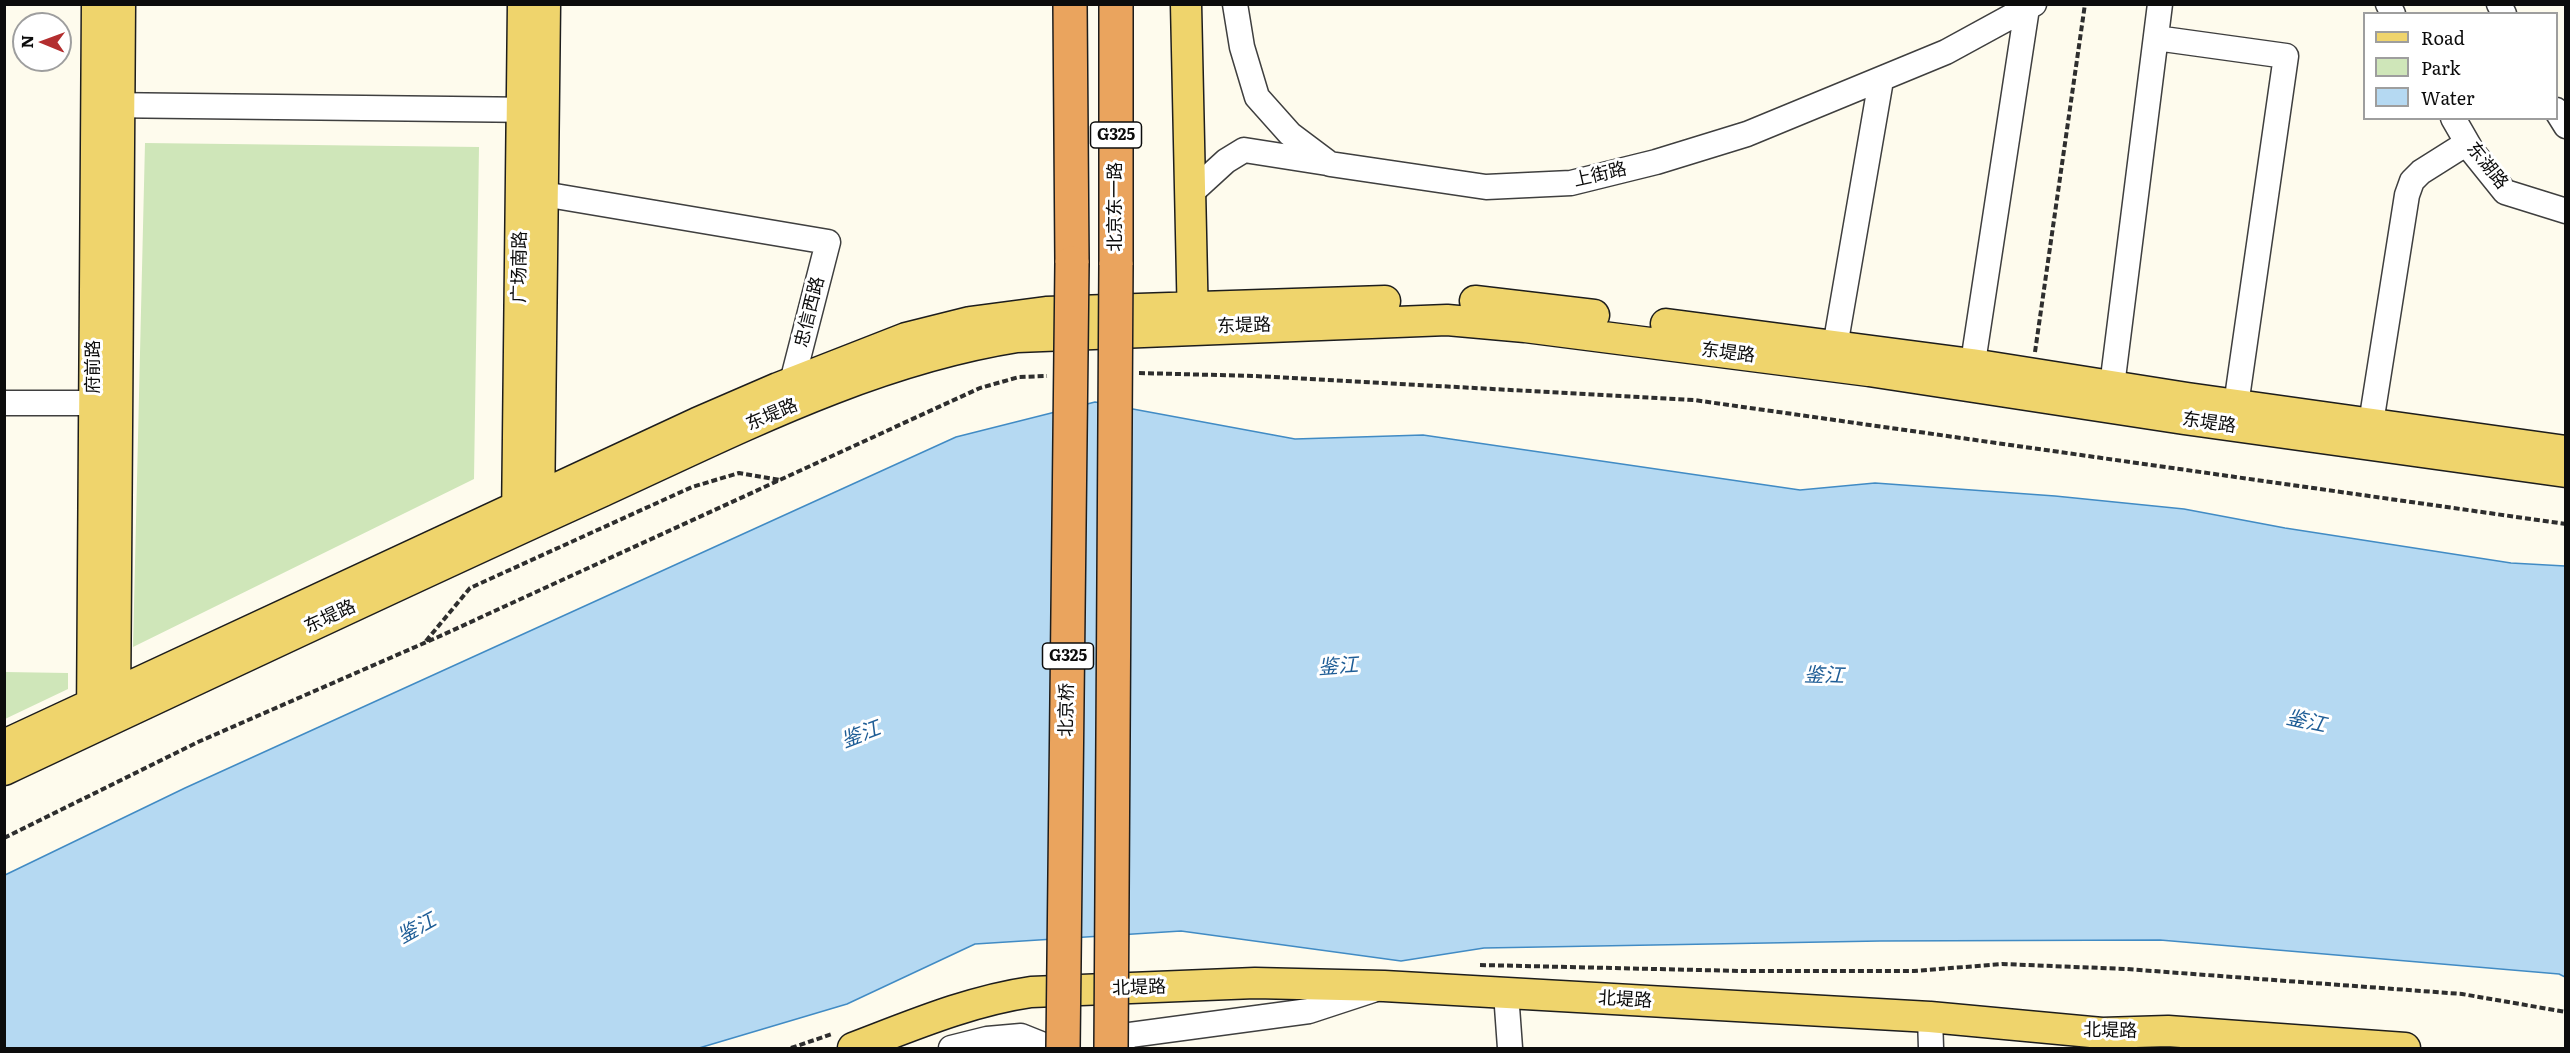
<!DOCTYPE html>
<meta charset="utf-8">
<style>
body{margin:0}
#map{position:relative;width:2570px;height:1053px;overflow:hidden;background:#fefbed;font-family:Literata,serif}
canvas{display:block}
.frame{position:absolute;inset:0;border:6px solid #0c0c0c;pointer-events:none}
.legend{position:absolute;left:2363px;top:12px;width:195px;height:108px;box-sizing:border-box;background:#fff;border:2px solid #9e9e9e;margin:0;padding:8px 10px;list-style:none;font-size:18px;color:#0c0c0c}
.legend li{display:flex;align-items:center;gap:12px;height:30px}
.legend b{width:30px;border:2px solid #9e9e9e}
.north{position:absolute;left:12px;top:12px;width:60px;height:60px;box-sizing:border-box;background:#fff;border:2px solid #9e9e9e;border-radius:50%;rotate:271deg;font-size:16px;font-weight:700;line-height:24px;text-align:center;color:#0c0c0c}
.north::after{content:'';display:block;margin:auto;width:21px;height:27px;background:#b32e2f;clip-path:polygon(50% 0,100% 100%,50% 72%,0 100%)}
</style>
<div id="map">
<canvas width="2570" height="1053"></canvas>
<div class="frame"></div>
<ul class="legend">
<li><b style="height:8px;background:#efd46c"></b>Road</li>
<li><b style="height:16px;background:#cfe6b9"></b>Park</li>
<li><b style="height:16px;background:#b5d9f2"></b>Water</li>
</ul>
<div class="north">N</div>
</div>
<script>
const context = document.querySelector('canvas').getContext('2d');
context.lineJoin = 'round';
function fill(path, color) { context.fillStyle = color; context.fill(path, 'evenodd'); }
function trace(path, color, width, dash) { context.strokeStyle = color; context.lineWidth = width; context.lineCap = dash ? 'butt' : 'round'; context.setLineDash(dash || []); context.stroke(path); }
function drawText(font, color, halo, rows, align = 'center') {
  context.font = font + ' Literata,"Noto Sans SC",serif'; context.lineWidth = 6; context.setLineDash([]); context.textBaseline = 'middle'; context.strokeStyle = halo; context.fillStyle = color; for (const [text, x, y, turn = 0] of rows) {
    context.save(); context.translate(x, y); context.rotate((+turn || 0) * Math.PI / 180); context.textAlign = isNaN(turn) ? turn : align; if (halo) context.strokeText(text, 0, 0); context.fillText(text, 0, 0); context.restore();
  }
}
fill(new Path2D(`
 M145,143l334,4 -5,332 -341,168z
 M5,672l63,1v16l-63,30z`), '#cfe6b9');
const water = new Path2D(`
 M1095,402l200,37 128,-4 377,55 75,-7 180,13 129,13 101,19 226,35 54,3v411l-6,-3 -399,-34 -280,1 -396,7 -83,13 -220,-30 -206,13 -128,60 -148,44h-694v-173l180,-87 771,-351z`);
fill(water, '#b5d9f2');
trace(water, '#418bc4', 1.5);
const minor = new Path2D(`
 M1235,4l7,43 15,50 33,37 40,30 156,23 85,-4 85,-21 91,-28 199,-82 88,-48
 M2388,4l5,10
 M2499,4l5,10
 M2156,38l130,18 -50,349
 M102,105l436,5
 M2556,110l10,16
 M2453,118l19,33 33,41 61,19
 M1191,193l35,-32 18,-11 83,13
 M543,194l285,48 -36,140
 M1832,364l49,-284
 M1970,382l57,-374
 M2112,386l48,-382
 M4,403h106
 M2371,423l36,-228 5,-14 9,-9 46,-29
 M1506,993l4,55
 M1930,1017l1,31
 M951,1048l36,-9 34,-3 30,12
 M1116,1048l14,-13 179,-24 64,-21`);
const major = new Path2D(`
 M1186,4l7,321
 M1475,301l119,14
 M1666,324l306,40 215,34 379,53
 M539,514l6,-510
 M517,523l6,-519
 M115,709l5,-705
 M92,721l5,-717
 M4,745l693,-322 81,-35 128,-50 64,-16 76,-10 339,-11
 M4,770c200,-94 398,-188 599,-279 133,-61 268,-131 414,-154l430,-17 78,7 344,44 315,48 382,53
 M853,1048c58,-22 116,-47 178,-56l224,-9 129,3 546,31 172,16 66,-2 237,17`);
const highway = new Path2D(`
 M1070,4l2,259
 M1116,4v261`);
trace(minor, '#3f3f3f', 27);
trace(major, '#1d1d1d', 33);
trace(highway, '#1d1d1d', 36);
trace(new Path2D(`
 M2035,352l50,-348
 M1139,373l116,3 439,24 872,124
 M426,641l44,-53 222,-101 47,-14 41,7
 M4,838l194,-96 240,-105 542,-249 39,-11 28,-1
 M1480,965l263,6h171l88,-7 124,5 336,25 104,18
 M791,1048l41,-14`), '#2e2e2e', 4, [6, 3]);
trace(minor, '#fff', 24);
trace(major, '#efd46c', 30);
trace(highway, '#eaa45e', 33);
const highwayBridge = new Path2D(`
 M1063,1048l9,-785
 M1111,1048l5,-783`);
trace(highwayBridge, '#1d1d1d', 36, []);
trace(highwayBridge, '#eaa45e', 33);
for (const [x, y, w] of [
 [1116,135,51],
 [1068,656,51]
]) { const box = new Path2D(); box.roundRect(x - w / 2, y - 13, w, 26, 4.5); context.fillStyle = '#fff'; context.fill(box); trace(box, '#0c0c0c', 1.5); }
drawText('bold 16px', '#0c0c0c', null, [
 ["G325",1116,135],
 ["G325",1068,656]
]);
drawText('18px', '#0c0c0c', '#fff', [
 ["东湖路",2487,166,51],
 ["上街路",1600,175,-13],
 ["北京东一路",1116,207,-90],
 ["广场南路",520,267,-89],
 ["忠信西路",810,312,-76],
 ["东堤路",1244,326,-2],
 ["东堤路",1728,353,7],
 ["府前路",94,367,-90],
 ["东堤路",772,415,-23],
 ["东堤路",2209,423,8],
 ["东堤路",330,617,-25],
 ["北京桥",1067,710,-89],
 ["北堤路",1139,988,-2],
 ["北堤路",1625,1000,3],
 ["北堤路",2110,1031,1]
]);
drawText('italic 20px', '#1e5d96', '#fff', [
 ["鉴江",1338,667,-4],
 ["鉴江",1824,676,2],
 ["鉴江",2306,722,12],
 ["鉴江",861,735,-21],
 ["鉴江",417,929,-29]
]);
</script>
